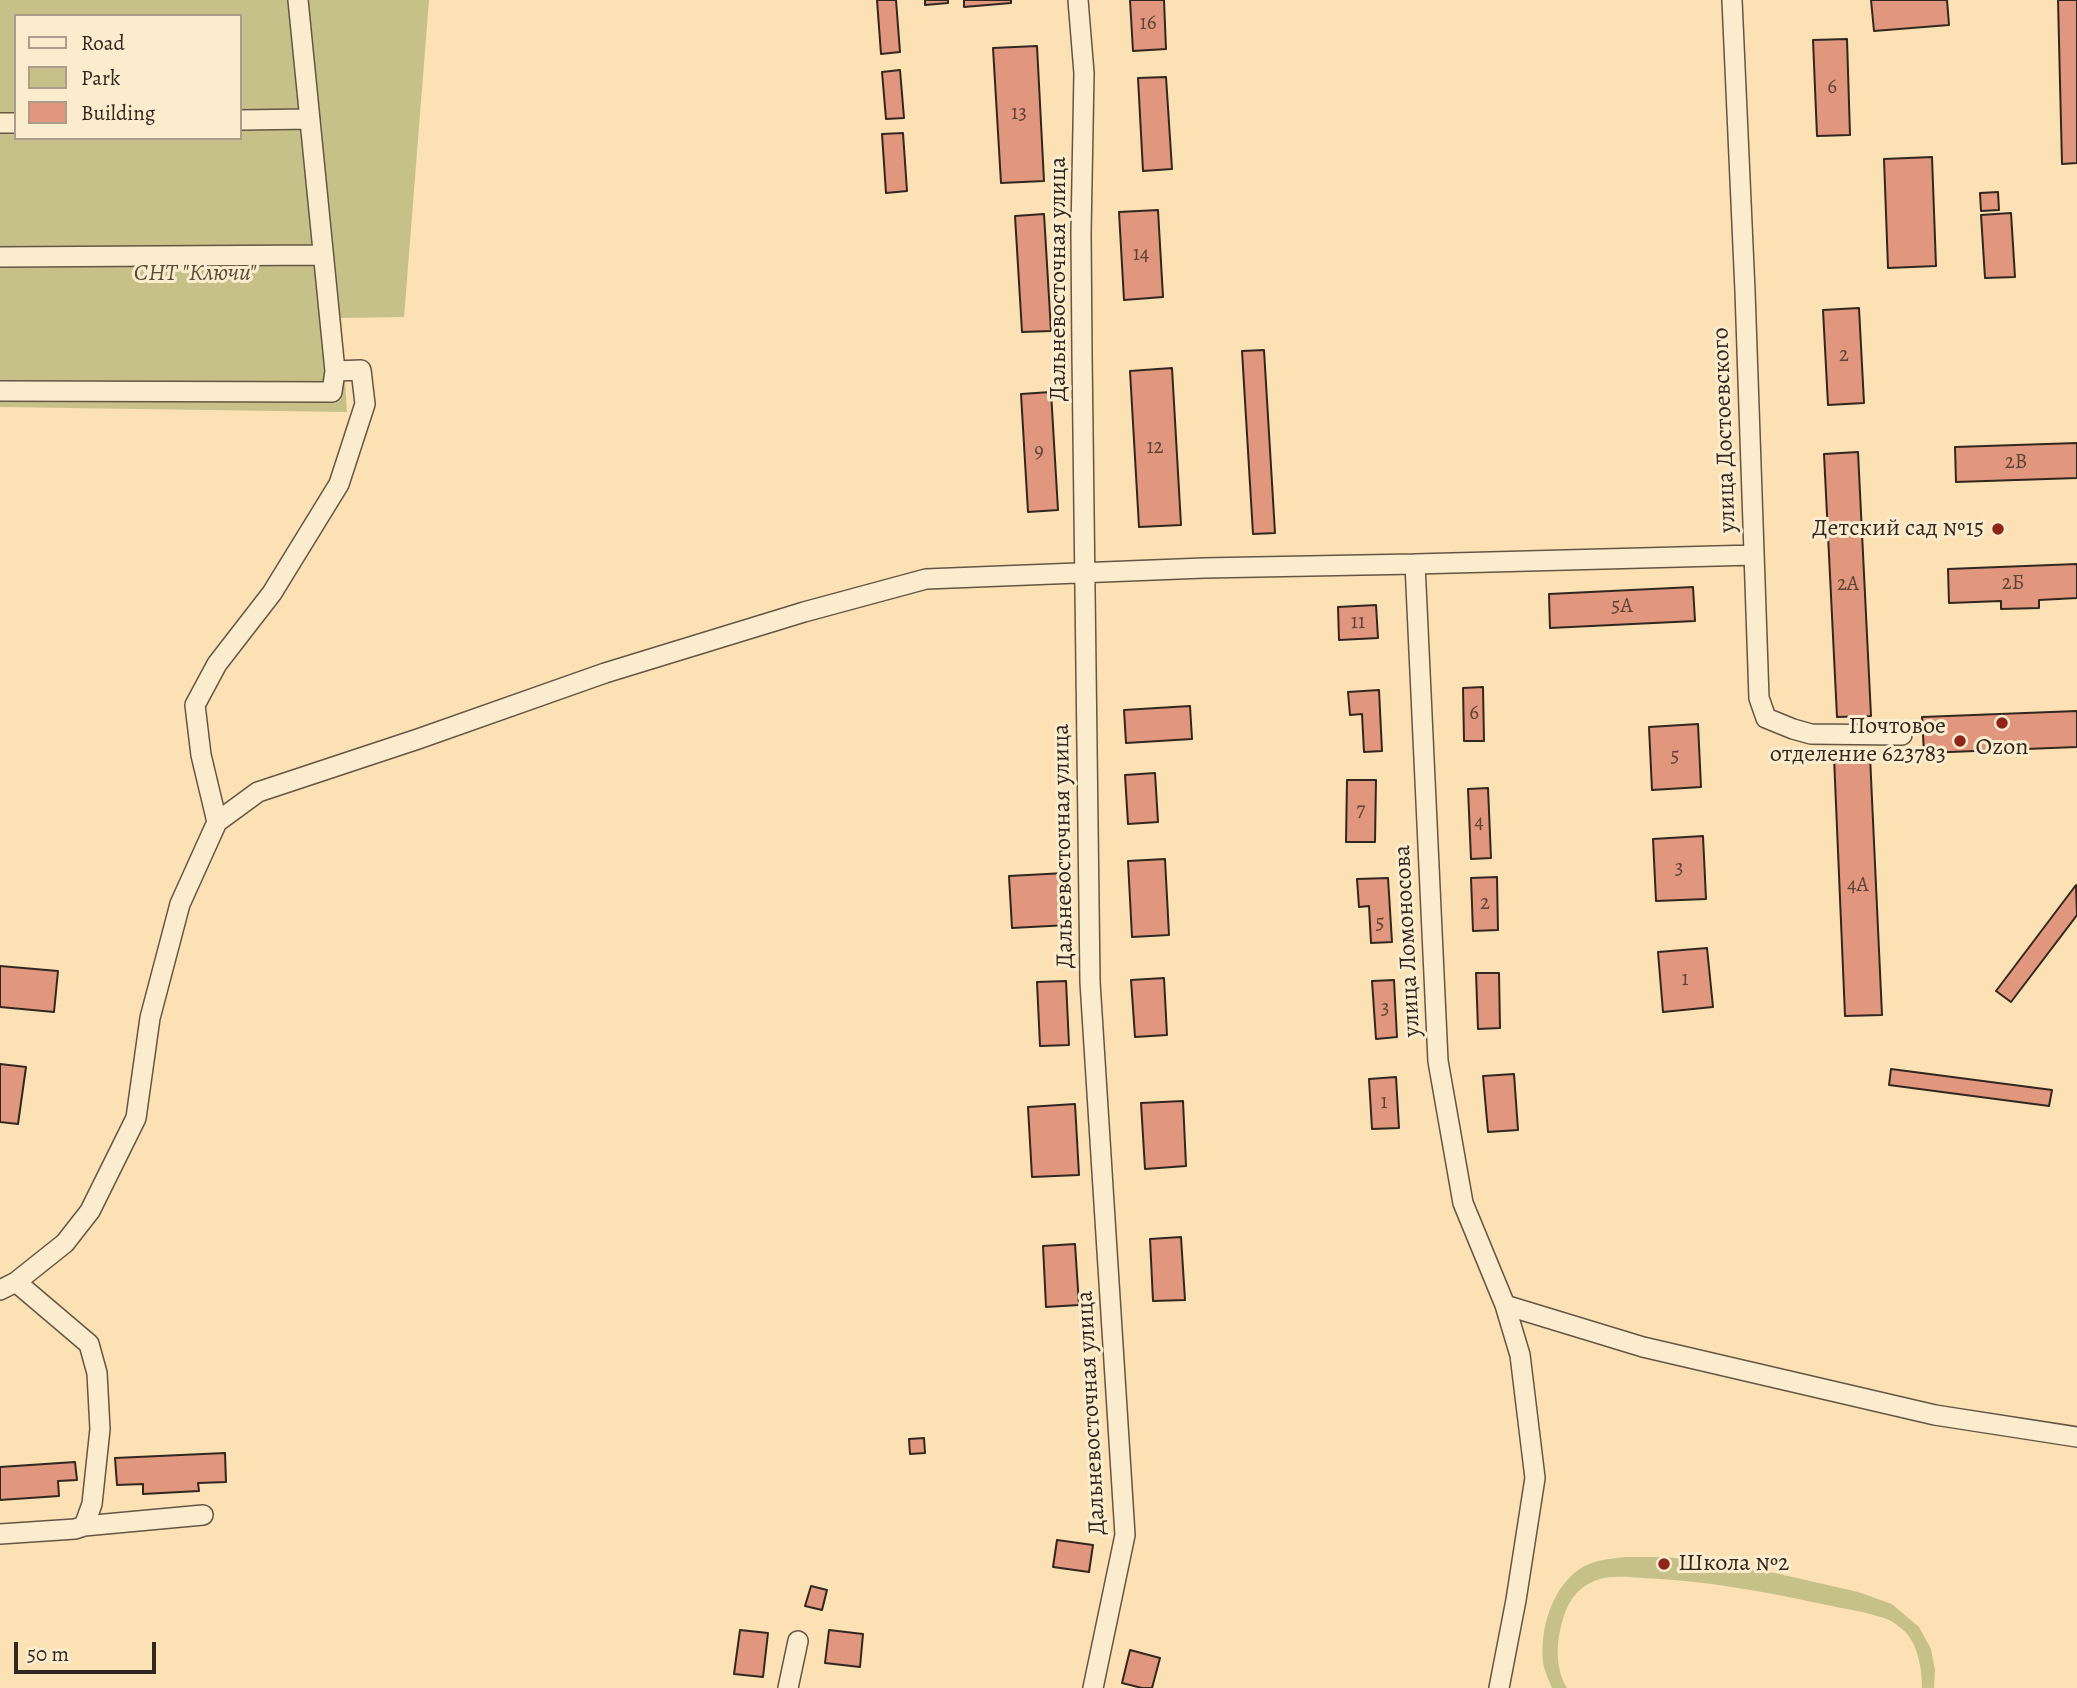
<!DOCTYPE html>
<meta charset="utf-8">
<style>
body{margin:0}
#map{position:relative;width:2077px;height:1688px;overflow:hidden;background:#fbe1b4;font-family:Alegreya,serif}
canvas{display:block}
.legend{position:absolute;left:14px;top:14px;width:228px;height:126px;box-sizing:border-box;background:#fcecce;border:2px solid #ab9d88;margin:0;padding:9px 12px;list-style:none;font-size:21px;color:#31271e}
.legend li{display:flex;align-items:center;gap:14px;height:35px}
.legend b{width:35px;border:2px solid #ab9d88}
.scale{position:absolute;left:14px;top:1642px;width:142px;height:32px;box-sizing:border-box;border:4px solid #31271e;border-top:0;padding-left:9px;font-size:21px;line-height:24px;white-space:nowrap;color:#31271e;-webkit-text-stroke:5px #fcecce;paint-order:stroke}
</style>
<div id="map">
<canvas width="2077" height="1688"></canvas>
<ul class="legend">
<li><b style="height:9px;background:#fcecce"></b>Road</li>
<li><b style="height:19px;background:#c5c189"></b>Park</li>
<li><b style="height:19px;background:#e1977d"></b>Building</li>
</ul>
<div class="scale">50 m</div>
</div>
<script>
const context = document.querySelector('canvas').getContext('2d');
context.lineJoin = 'round';
function fill(path, color) { context.fillStyle = color; context.fill(path, 'evenodd'); }
function trace(path, color, width, dash) { context.strokeStyle = color; context.lineWidth = width; context.lineCap = dash ? 'butt' : 'round'; context.setLineDash(dash || []); context.stroke(path); }
function drawText(font, color, halo, rows, align = 'center') {
  context.font = font + ' Alegreya,serif'; context.lineWidth = 6; context.setLineDash([]); context.textBaseline = 'middle'; context.strokeStyle = halo; context.fillStyle = color; for (const [text, x, y, turn = 0] of rows) {
    context.save(); context.translate(x, y); context.rotate((+turn || 0) * Math.PI / 180); context.textAlign = isNaN(turn) ? turn : align; if (halo) context.strokeText(text, 0, 0); context.fillText(text, 0, 0); context.restore();
  }
}
fill(new Path2D(`
 M0,0h429l-25,317 -63,1 6,94 -347,-5zM16,16h224v122h-224z
 M1625,1557h43l107,16 83,19 34,12 27,23 12,22 4,21 -1,18h-12c0,-19 -4,-46 -20,-59 -5,-4 -11,-9 -18,-11 -18,-6 -38,-9 -57,-13 -61,-13 -123,-25 -185,-27 -15,-1 -34,-3 -48,3 -22,10 -29,27 -34,50 -4,18 -3,42 7,57h-15c-3,-8 -8,-17 -9,-26 -3,-32 8,-72 35,-92 14,-10 31,-11 47,-13z`), '#c5c189');
const building = new Path2D(`
 M877,0h19l4,52 -19,2z
 M925,0h23v3l-23,2z
 M964,0h47v3l-47,4z
 M1130,0h34l2,49 -33,2z
 M1871,0h76l2,25 -75,6z
 M2058,0h19v163l-15,1z
 M1847,39l3,96 -33,1 -4,-96z
 M1037,46l7,135 -43,2 -8,-135z
 M900,70l4,48 -18,1 -4,-47z
 M1166,77l6,92 -29,2 -5,-93z
 M903,133l4,58 -21,2 -4,-59z
 M1932,157l4,109 -48,2 -4,-109z
 M1998,192l1,18 -18,1 -1,-18z
 M1158,210l5,87 -39,3 -5,-88z
 M2011,213l4,64 -30,1 -4,-63z
 M1044,214l7,117 -29,1 -7,-116z
 M1859,308l5,95 -36,2 -5,-95z
 M1264,350l11,183 -22,1 -11,-183z
 M1172,368l9,157 -42,2 -9,-156z
 M1051,392l7,118 -30,2 -7,-118z
 M2077,443v35l-121,4 -1,-35z
 M1858,452l13,264 -34,1 -13,-263z
 M2077,564v34l-38,2v8l-38,1v-8l-52,2 -1,-34z
 M1693,587l2,34 -145,7 -1,-34z
 M1376,605l2,33 -39,2 -1,-33z
 M1483,687l1,54h-20l-1,-53z
 M1379,690l3,61 -18,1 -2,-38 -12,1 -2,-23z
 M1190,706l2,33 -66,4 -2,-33z
 M2077,711v36l-153,6 -2,-36z
 M1698,724l3,63 -49,3 -3,-63z
 M1870,756l12,259 -37,1 -11,-259z
 M1155,773l3,49 -30,2 -3,-49z
 M1347,780h29l-1,62h-29z
 M1488,788l3,70 -20,1 -3,-70z
 M1703,836l3,63 -50,2 -3,-62z
 M1165,859l4,76 -37,2 -4,-76z
 M1065,873l3,52 -56,3 -3,-52z
 M1497,877l1,53 -25,1 -2,-53z
 M1388,878l4,64 -21,1 -2,-37 -10,1 -2,-28z
 M2076,885l1,30 -66,87 -15,-11z
 M1707,948l6,59 -50,5 -5,-60z
 M0,966l58,5 -4,41 -54,-5z
 M1476,973h23l1,55 -22,1z
 M1164,978l3,57 -32,2 -4,-57z
 M1394,980l3,57 -21,2 -4,-58z
 M1066,981l3,64 -29,1 -3,-64z
 M0,1064l26,3 -8,57 -18,-2z
 M1891,1069l161,21 -3,16 -160,-21z
 M1514,1074l4,56 -30,2 -5,-56z
 M1396,1077l3,51 -27,1 -3,-50z
 M1183,1101l3,65 -41,3 -4,-66z
 M1075,1104l4,71 -47,2 -4,-70z
 M1181,1237l4,63 -32,1 -3,-62z
 M1075,1244l4,61 -33,2 -3,-61z
 M924,1438l1,15 -15,1 -1,-15z
 M225,1453l1,29 -28,1 1,8 -56,3v-10l-26,1 -2,-27z
 M75,1462l2,18 -19,1 1,15 -59,4v-33z
 M1057,1540l36,5 -4,27 -36,-5z
 M811,1586l16,4 -5,20 -17,-4z
 M740,1630l28,3 -5,44 -29,-3z
 M829,1630l34,4 -3,33 -35,-4z
 M1130,1650l30,8 -8,30h-10l-20,-5z`);
fill(building, '#e1977d');
trace(building, '#31271e', 2);
const minor = new Path2D(`
 M1078,0l6,73 -3,160 1,121 8,628 35,553 -32,153
 M1732,0l13,291 14,407 7,20 27,11 18,5 91,1
 M240,120l70,-1
 M0,123h16
 M0,257l323,-2
 M0,391l332,1 3,-21 -37,-371
 M1415,564l23,497 25,142 42,102 15,50 15,123 -19,122 -17,88
 M217,822l-16,-67 -6,-50 22,-41 55,-71 67,-109 26,-80 -4,-34 -26,1
 M0,1290l16,-8 49,-39 25,-32 46,-93 14,-100 30,-114 37,-82 41,-30 160,-53 187,-66 199,-61 122,-33 278,-11 211,-4 339,-9
 M1505,1305l138,42 292,68 142,22
 M84,1526l119,-11
 M0,1534l75,-5 9,-3 8,-22 8,-75 -3,-56 -8,-29 -73,-62
 M788,1688l10,-47`);
trace(minor, '#645644', 22);
trace(minor, '#fcecce', 19);
for (const [x, y, r, color] of [
 [1998,529,7,"#8f2418"],
 [2002,723,7,"#8f2418"],
 [1960,741,7,"#8f2418"],
 [1664,1564,7,"#8f2418"]
]) { const dot = new Path2D(); dot.arc(x, y, r, 0, 2 * Math.PI); context.fillStyle = color; context.fill(dot); trace(dot, '#fcecce', 2.5); }
drawText('21px', '#5d4336', null, [
 ["16",1148,24],
 ["6",1832,88],
 ["13",1019,114],
 ["14",1141,255],
 ["2",1844,356],
 ["12",1155,448],
 ["9",1039,452],
 ["2В",2016,463],
 ["2Б",2013,584],
 ["2А",1848,585],
 ["5А",1622,607],
 ["11",1358,623],
 ["6",1474,714],
 ["5",1675,757],
 ["7",1361,811],
 ["4",1479,823],
 ["3",1679,869],
 ["4А",1858,886],
 ["2",1485,904],
 ["5",1380,924],
 ["1",1685,980],
 ["3",1385,1009],
 ["1",1384,1103]
]);
drawText('italic 24px', '#564e39', '#fcecce', [
 ["СНТ \"Ключи\"",195,274]
]);
drawText('24px', '#31271e', '#fcecce', [
 ["Дальневосточная улица",1059,279,-90],
 ["улица Достоевского",1725,430,-92],
 ["Дальневосточная улица",1064,846,-91],
 ["улица Ломоносова",1408,941,-93],
 ["Дальневосточная улица",1092,1413,-93]
]);
drawText('24px', '#31271e', '#fcecce', [
 ["Детский сад №15",1984,529],
 ["Почтовое",1946,727],
 ["отделение 623783",1946,755],
 ["Ozon",2002,748,"center"],
 ["Школа №2",1678,1564,"left"]
], 'right');
</script>
